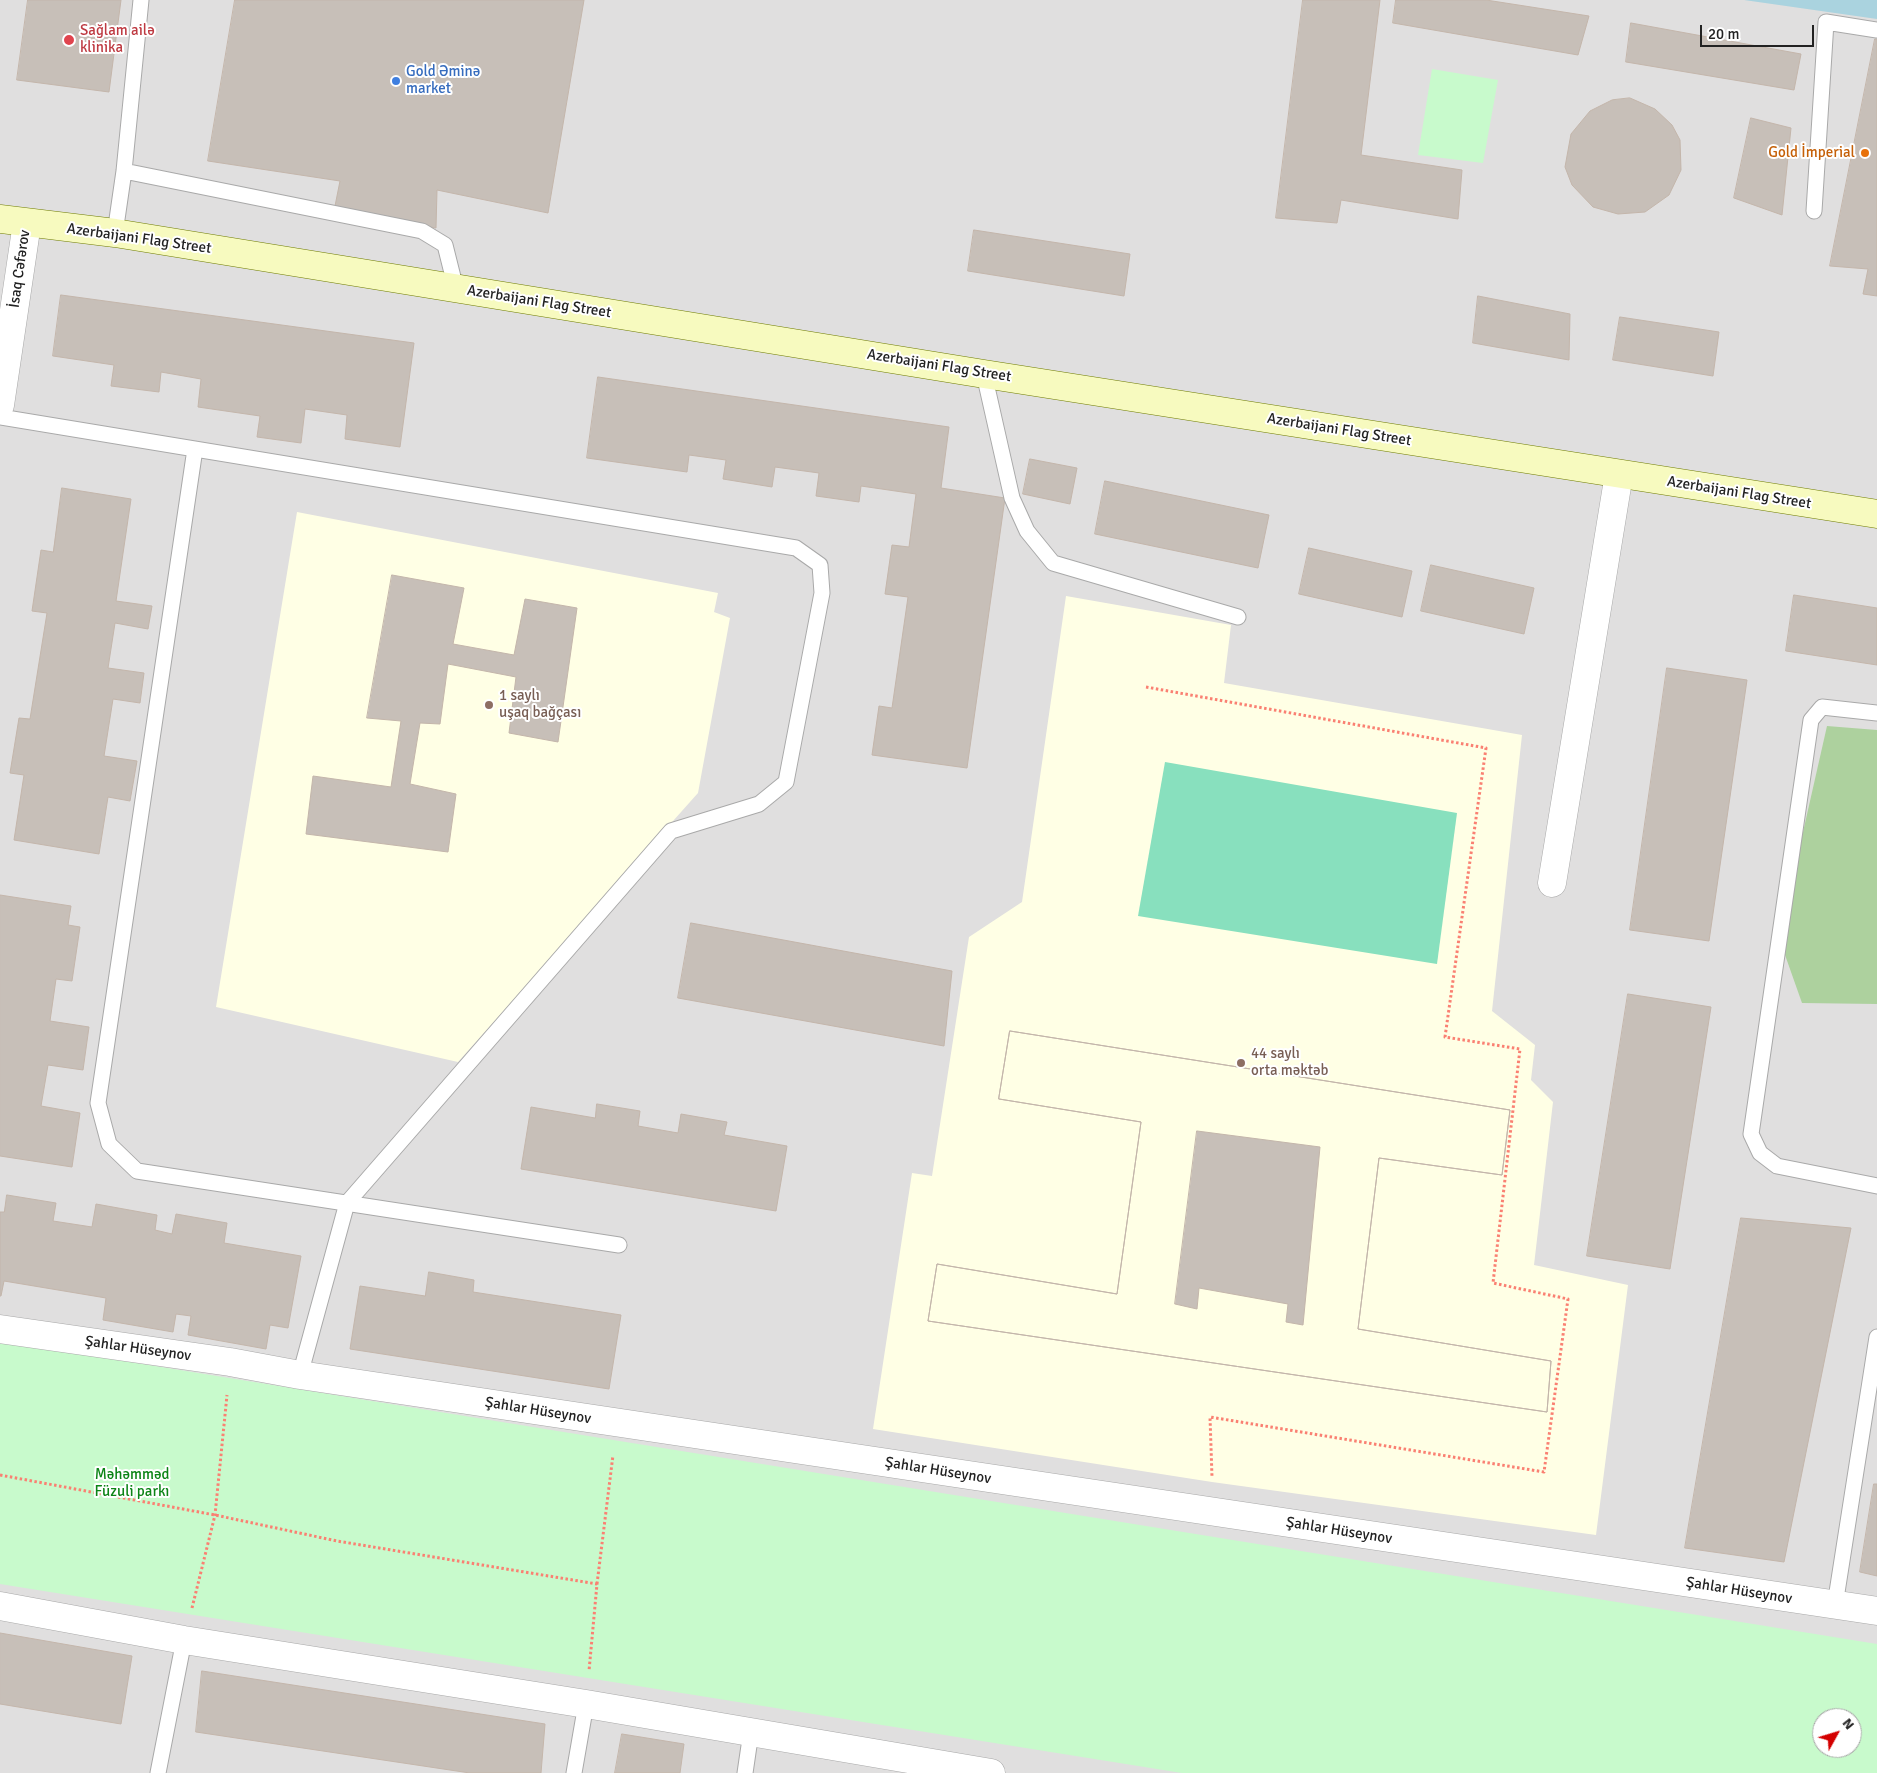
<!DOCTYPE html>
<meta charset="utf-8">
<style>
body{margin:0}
#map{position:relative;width:1877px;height:1773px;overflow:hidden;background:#f2efe9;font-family:Signika,sans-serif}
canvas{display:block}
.north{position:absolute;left:1812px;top:1708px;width:50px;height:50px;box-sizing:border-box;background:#fff;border:1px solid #a7a7a7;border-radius:50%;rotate:51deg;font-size:14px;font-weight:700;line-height:20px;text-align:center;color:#222}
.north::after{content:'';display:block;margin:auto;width:18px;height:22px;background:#d40000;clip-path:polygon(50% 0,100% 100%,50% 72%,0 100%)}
.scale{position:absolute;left:1700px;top:25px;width:114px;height:22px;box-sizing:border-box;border:2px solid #222;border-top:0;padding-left:6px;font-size:15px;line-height:18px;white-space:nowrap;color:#222;-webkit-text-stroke:4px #fff;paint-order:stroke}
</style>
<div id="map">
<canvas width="1877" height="1773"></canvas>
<div class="north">N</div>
<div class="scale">20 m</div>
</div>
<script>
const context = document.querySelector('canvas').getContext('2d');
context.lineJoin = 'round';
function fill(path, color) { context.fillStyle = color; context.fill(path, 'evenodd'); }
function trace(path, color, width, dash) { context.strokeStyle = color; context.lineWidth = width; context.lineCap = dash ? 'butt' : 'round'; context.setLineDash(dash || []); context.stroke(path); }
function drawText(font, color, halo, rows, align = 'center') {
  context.font = font + ' Signika,sans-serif'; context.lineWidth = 4; context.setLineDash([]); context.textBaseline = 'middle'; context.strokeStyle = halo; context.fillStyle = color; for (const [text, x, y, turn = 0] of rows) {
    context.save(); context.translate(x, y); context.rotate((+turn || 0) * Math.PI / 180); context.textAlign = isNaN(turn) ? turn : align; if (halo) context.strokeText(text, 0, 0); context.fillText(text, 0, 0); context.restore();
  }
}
fill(new Path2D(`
 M0,0h1877v1773h-1877zM1822,1718h30v30h-30z`), '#e0dfdf');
fill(new Path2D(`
 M297,512l421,81 -4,19 16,6 -32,175 -240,269 -242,-55z
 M1066,596l165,29 -7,58 298,52 -30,276 43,34 -4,35 22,22 -19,163 94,20 -32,250 -384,-53 -339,-53 39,-256 20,3 37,-239 53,-35z`), '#ffffe5');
fill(new Path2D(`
 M1827,726l50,4v274l-75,-1 -23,-65z`), '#add19e');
fill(new Path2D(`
 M1432,69l66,11 -15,83 -65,-8z
 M0,1341l1877,303v129h-695l-1182,-189zM1822,1718h30v30h-30z`), '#c8facc');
fill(new Path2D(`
 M1165,762l292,51 -20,151 -299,-48z`), '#88e0be');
fill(new Path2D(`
 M1744,0h133v19z`), '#aad3df');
const building = new Path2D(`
 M28,0h93l-12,92 -92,-12z
 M235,0h349l-36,213 -111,-23 -1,38 -102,-17 6,-30 -132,-20z
 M1303,0h77l-19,155 101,15 -4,49 -117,-19 -4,23 -61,-5z
 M1396,0h90l103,16 -11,39 -185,-32z
 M1631,23l170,31 -7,36 -168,-28z
 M1875,39h2v257l-14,-2 5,-25 -38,-3z
 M1630,98l25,11 17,16 8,15 1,30 -12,25 -24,17 -27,2 -25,-7 -21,-22 -7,-18 6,-33 19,-23 22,-11z
 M1751,118l40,10 -9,87 -48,-17z
 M974,230l156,24 -6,42 -156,-25z
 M61,295l353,48 -14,104 -55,-8 2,-24 -42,-6 -4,34 -44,-6 3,-21 -62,-9 3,-28 -40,-7 -2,20 -48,-6 3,-21 -61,-9z
 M1478,296l92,18 -1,46 -96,-17z
 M1620,317l99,15 -6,44 -100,-16z
 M598,377l351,50 -8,61 64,10 -38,270 -95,-13 7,-49 13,2 16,-111 -23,-3 7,-49 17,2 7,-53 -55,-8 -2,16 -43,-6 3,-23 -44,-6 -3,20 -49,-8 3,-19 -37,-5 -2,17 -100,-14z
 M1030,459l47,9 -7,36 -47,-10z
 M1105,481l164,34 -11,53 -163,-34z
 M62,488l69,11 -15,102 36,5 -4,23 -33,-6 -7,45 36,5 -4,30 -27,-4 -9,57 33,5 -7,40 -22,-4 -9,57 -85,-14 10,-65 -14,-2 9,-55 11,1 17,-106 -15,-2 9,-61 12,2z
 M1309,548l103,23 -10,46 -103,-23z
 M1431,565l103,23 -10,46 -103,-23z
 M392,575l72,13 -11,56 61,11 11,-56 52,9 -19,134 -49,-9 7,-56 -68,-13 -8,60 -20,-1 -10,61 46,10 -8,58 -142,-18 7,-58 78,11 10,-66 -34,-3z
 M1794,595l83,13v57l-91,-14z
 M1667,668l80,12 -38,261 -79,-11z
 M0,895l71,11 -3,19 12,2 -8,54 -16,-2 -6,42 39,6 -6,43 -35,-5 -7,41 39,7 -8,54 -72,-11z
 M691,923l261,48 -8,75 -266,-48z
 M1628,994l83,13 -41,262 -83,-13z
 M1010,1031l500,79 -8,65 -123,-17 -21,171 193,32 -4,51 -619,-91 9,-57 180,30 24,-172 -142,-23zM1197,1131l123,16 -17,178 -17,-3 2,-18 -89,-16 -2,21 -22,-5z
 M1010,1031l500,79 -8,65 -123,-17 -21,171 193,32 -4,51 -619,-91 9,-57 180,30 24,-172 -142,-23z
 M597,1104l43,7 -2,15 40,7 3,-19 46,8 -3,13 63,11 -11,65 -255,-42 10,-62 64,11z
 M7,1195l49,8 -3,18 39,6 4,-23 61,11 -2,15 17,4 4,-20 51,9 -3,20 77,13 -13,72 -18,-3 -4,24 -78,-14 3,-19 -15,-2 -3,18 -70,-12 3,-22 -102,-17 -3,15h-1v-84h4z
 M1741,1218l110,10 -67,334 -99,-14z
 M429,1272l45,8 -1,12 148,23 -12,74 -259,-40 10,-63 65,10z
 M1874,1484h3v92l-17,-4z
 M0,1633l132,23 -11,68 -121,-20z
 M202,1671l343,53 -4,49h-71l-274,-41z
 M622,1734l62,10 -4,29h-65z`);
fill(building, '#c7bfb8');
trace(building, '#c4b6ab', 1);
const lane = new Path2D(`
 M124,171l298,60 23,14 11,44
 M1814,211l12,-189 51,8
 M115,233l9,-62 17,-171
 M984,374l28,124 15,33 26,32 185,54
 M0,417l796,131 24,17 2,28 -36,189 -27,22 -88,27 -324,372 -47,172
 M195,449l-97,654 11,41 28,27 482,74
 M1877,713l-55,-6 -11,13 -60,414 9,19 17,13 100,20
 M1835,1605l42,-268
 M158,1773l26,-133
 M574,1773l12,-69
 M745,1773l6,-41`);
const street = new Path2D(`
 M0,405l27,-182
 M1552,883l67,-409
 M0,1329l230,33 70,13 1577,236
 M0,1606l184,34 402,64 405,69`);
const secondary = new Path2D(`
 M0,219l115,14 869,141 893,140`);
trace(lane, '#a9a9a9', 17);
trace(street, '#a9a9a9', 29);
trace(secondary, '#707d05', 29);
trace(new Path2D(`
 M1146,687l340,61 -41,289 75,12 -27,234 75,16 -24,173 -334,-55 2,60
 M0,1475l215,40 122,26 260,43 -8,87
 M597,1584l16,-129
 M192,1608l23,-93 12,-120`), '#fa8072', 3, [2.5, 2.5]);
trace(lane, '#fff', 15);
trace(street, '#fff', 28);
trace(secondary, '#f7fabf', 28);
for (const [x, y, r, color] of [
 [69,40,6,"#e0444e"],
 [396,81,5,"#3f7fe0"],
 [1865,153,5,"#e8710a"],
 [489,705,5,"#8d6e63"],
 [1241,1063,5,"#8d6e63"]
]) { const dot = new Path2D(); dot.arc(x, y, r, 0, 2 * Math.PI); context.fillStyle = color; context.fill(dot); trace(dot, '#fff', 2); }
drawText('15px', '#be3a42', '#fff', [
 ["Sağlam ailə",80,31],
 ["klinika",80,48]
], 'left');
drawText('15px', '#366cbe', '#fff', [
 ["Gold Əminə",406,72],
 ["market",406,89]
], 'left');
drawText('15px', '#c56008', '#fff', [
 ["Gold İmperial",1855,153]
], 'right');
drawText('15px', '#222', '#fff', [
 ["Azerbaijani Flag Street",139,239,8],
 ["İsaq Cəfərov",20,269,-82],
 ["Azerbaijani Flag Street",539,302,9],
 ["Azerbaijani Flag Street",939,366,9],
 ["Azerbaijani Flag Street",1339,430,9],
 ["Azerbaijani Flag Street",1739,493,9],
 ["Şahlar Hüseynov",138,1349,8],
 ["Şahlar Hüseynov",538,1411,9],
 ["Şahlar Hüseynov",938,1471,9],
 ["Şahlar Hüseynov",1339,1531,9],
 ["Şahlar Hüseynov",1739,1591,9]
]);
drawText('15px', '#785e54', '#fff', [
 ["1 saylı",499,696],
 ["uşaq bağçası",499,713],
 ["44 saylı",1251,1054],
 ["orta məktəb",1251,1071]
], 'left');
drawText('15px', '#0c8416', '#fff', [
 ["Məhəmməd",132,1475],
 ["Füzuli parkı",132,1492]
]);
</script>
